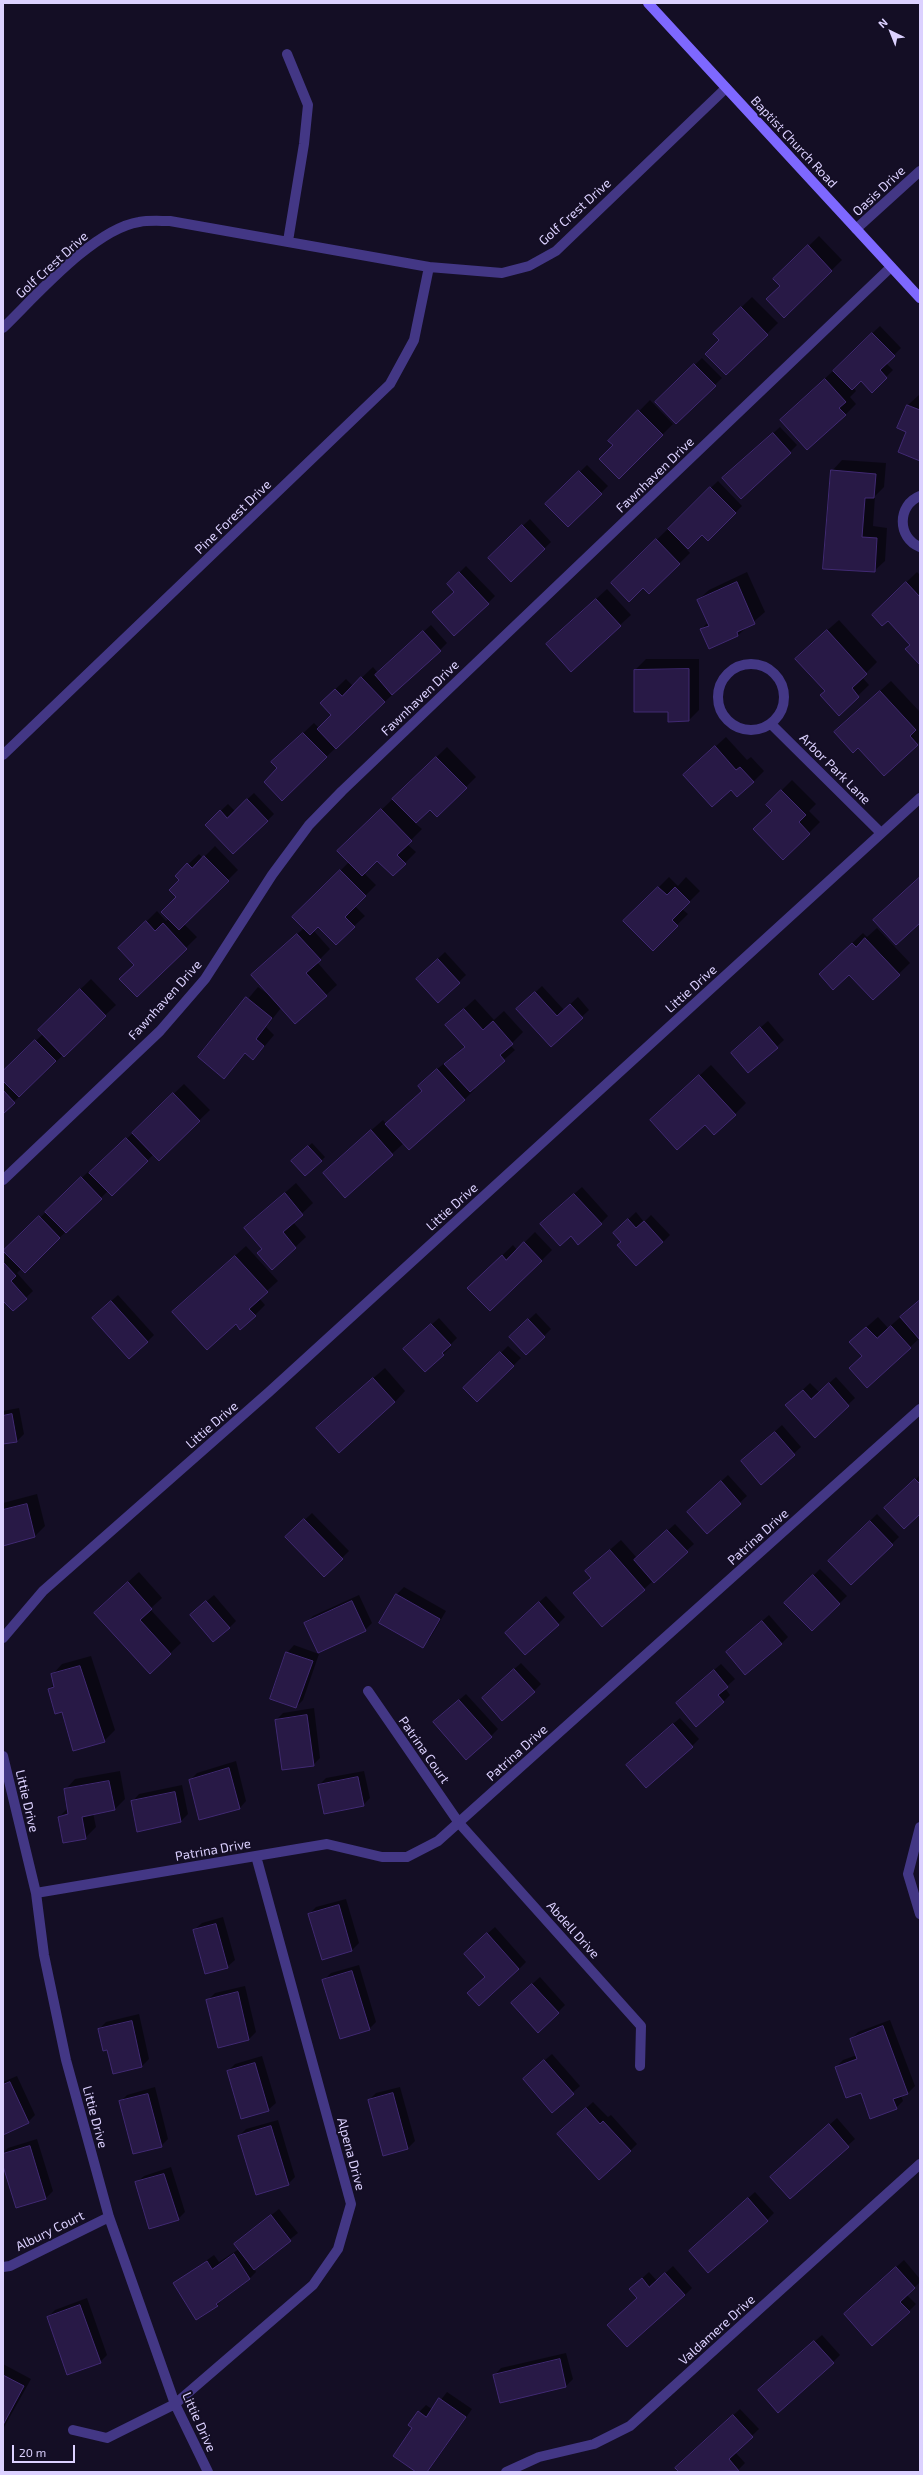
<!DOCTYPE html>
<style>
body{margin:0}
#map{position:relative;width:923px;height:2475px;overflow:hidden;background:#140e25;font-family:"Exo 2",sans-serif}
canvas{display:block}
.frame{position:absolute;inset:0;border:4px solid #dcd1ff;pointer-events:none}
.north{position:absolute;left:871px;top:12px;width:40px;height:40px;-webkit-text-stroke:3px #140e25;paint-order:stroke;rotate:317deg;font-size:11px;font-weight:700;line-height:16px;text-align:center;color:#dcd1ff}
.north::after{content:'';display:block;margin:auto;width:14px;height:18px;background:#dcd1ff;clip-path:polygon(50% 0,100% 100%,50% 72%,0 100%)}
.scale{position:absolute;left:12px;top:2445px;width:63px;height:18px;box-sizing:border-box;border:2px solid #dcd1ff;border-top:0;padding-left:5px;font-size:12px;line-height:14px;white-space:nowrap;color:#dcd1ff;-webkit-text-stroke:3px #140e25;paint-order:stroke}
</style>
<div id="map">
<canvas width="923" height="2475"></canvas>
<div class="frame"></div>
<div class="north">N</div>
<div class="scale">20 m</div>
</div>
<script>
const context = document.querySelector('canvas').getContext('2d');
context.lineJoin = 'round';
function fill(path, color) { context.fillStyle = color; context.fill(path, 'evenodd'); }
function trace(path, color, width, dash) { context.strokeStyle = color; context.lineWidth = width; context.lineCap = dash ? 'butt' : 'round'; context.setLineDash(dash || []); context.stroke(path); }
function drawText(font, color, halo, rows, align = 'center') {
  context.font = font + ' "Exo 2",sans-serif'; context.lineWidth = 4; context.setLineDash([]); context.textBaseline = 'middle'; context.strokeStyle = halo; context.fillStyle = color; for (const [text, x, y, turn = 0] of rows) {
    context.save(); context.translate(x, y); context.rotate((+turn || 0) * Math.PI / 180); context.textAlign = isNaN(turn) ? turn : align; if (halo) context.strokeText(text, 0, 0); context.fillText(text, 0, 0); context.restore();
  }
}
fill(new Path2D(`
 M819,236l23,24 -58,57 -3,-31 4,-17z
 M752,297l26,26 -52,51 -6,-34 -6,-6z
 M880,326l21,22 -15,15 7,7 -21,21 -11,-11 -8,7 3,4 -6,6 6,7 -11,11 -53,-5z
 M702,358l20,20 -46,45 -20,-21z
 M919,395h1v65l-12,-28 -10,-4 10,-23z
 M650,400l23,24 -54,54 -5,-33 -4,-4z
 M780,427l17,18 -7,7 -59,20z
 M842,460l44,3 -2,24 -9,9 -2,30 14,2 -2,33 -11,10 -42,-100z
 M587,465l21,21 -40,40 -21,-22z
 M718,481l24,25 -34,34 -6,-6 -21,6 -1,2 10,11 -41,40 -26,-21z
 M530,519l21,23 -40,39 -22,-23z
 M466,566l29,30 -7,7 -33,-12 -7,-7z
 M747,572l18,40 -27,23 -28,13 -9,-18 7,-8 -10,-22 11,-10z
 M917,572l3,3v89l-9,-19 -27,-41z
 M607,589l24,26 -11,10 -62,9z
 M839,620l38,42 -15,15 7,8 -30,29 -32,-66z
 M431,625l16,18 -7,7 -114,107 -47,11 4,-16 31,-29 5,5 14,-13 -12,-12 25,-24 7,7 20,-19 5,6z
 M646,659h53v51l-10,10 -20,-9 -34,-41z
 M891,681l29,31v29l-36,34 -38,-53z
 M726,737l21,23 4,-3 13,14 -11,11 -22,7 -36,-24z
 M447,747l29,30 -39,39 -7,-8 -15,15 7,6 -15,15 9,8 -23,23 -16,-16 -13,14 12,12 -21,21 10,10 -11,10 -36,-1 -5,5 17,19 -13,13 20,23 -11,10 -45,13 -15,19 8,8 -11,13 -10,10 -7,-5 -22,24 -25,-20 59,-70 14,10 -9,-32 41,-37 -10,-11 55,-55v-21z
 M792,780l24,24 -7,7 11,11 -37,37 -10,-48 -6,-6z
 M254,793l20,21 -7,7 -61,4 22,-21 7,7z
 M215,846l23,24 -54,54 13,13 -60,59 -1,-32 -16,-16 37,-37 9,10 3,-3 8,-21 4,-17 -5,-4 23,-22 4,4z
 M669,877l9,9 8,-9 14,14 -18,18 6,5 -35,35 -28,-28z
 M877,928l33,35 -37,36 -24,-25 -18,-11 32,-30 4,4z
 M445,952l21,23 -28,27 -14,-30z
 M91,979l25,26 -113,107v-40l40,-38 -4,-4z
 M542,986l22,24 14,-13 11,13 -38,36 -26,-44z
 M475,999l19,21 10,-9 19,21 -13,13 5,5 -42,37 2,2 -11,11 -60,43 -59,53 -10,-34 48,-42 3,4 37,-34 -4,-4 11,-11 35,-29 -8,-31z
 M768,1021l16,19 -35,32 -10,-26z
 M711,1065l35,38 -11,11 -21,19 -9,-10 -54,-3z
 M184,1084l26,26 -51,49 -5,-5 -42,41 -4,-4 -83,80 -3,-3 -5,5 16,18 -20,19 -10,-11 2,-48 84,-80 2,2z
 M312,1143l13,14 -4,4h-28z
 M296,1183l17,20 -20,19 13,15 -34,32 -9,-20 -7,-31z
 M582,1187l26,29 -7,7 -30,12 -23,-18z
 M636,1212l8,10 7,-7 19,20 -7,7h-41l-8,-9z
 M535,1232l17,18 -11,11 -62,17 34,-33 4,5z
 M246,1246l32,35 -19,17 6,7 -10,10 -19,8 -52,-22z
 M118,1295l36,40 -7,7 -47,-31z
 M920,1300v38l-53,48 -6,-54 17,-15 10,11z
 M536,1313l15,16 -25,25 -16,-17z
 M439,1318l18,20 -8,8 2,1 -26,24 -13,-29z
 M508,1346l13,12 -44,43 -12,-13z
 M385,1368l20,23 -10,11 -67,15z
 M836,1377l19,21 -40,38 -21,-38 16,-15 9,9z
 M19,1408l5,26 -7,7 -14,2v-32z
 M782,1425l19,22 -40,37 -12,-29z
 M728,1475l19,21 -40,37 -11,-28z
 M920,1475v37l-34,-4z
 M37,1494l8,32 -10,10 -32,9v-42z
 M312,1513l37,38 -25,25 -37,-39z
 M877,1514l22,23 -48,47 -22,-23z
 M675,1524l19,20 -50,45 -69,4 16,-16 -5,-6 35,-31 16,18z
 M820,1569l27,27 -35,34 -26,-27z
 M139,1572l23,26 -12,11 31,34 -31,29 -44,-70z
 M404,1587l42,24 -17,29 -7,7 -41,-24 16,-29z
 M214,1595l22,26 -7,7 -30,-20z
 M359,1595l13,28 -7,7 -59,-7 7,-7z
 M546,1596l19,21 -7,7 -45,2z
 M769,1615l19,22 -7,7 -54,8z
 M294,1645l25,9 -16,46 -7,7 -9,-54z
 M91,1656l24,74 -11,11 -42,-31 -13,-21 5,-5 -2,-9 10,-11z
 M521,1663l20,21 -7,7h-44z
 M721,1664l14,15 -10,9 5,7 -7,7 -39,-6z
 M466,1694l32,35 -7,7 -50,-20z
 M314,1708l6,50 -7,7 -37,-45 7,-7z
 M680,1718l19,21 -7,7 -58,12z
 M236,1761l10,40 -7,8 -49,-29 7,-7z
 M120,1771l5,28 -10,10 -22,4 3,14 -11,11 -26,-21 9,-9 -3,-18 10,-11z
 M364,1771l6,27 -7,7 -44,-20 7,-7z
 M182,1785l6,29 -7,7 -43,9 -6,-28 7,-8z
 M346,1899l13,44 -7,7 -30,9 -13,-45 7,-7z
 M223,1917l12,43 -8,7 -33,-37 8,-7z
 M495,1927l31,35 -7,7 -33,8 -14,-30z
 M359,1965l17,57 -7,7 -46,-48 8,-8z
 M540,1977l25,28 -7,7 -39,-16z
 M245,1986l11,46 -7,7 -41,-39 7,-7z
 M139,2014l10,45 -7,7 -28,6 -6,-23 -9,-20 7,-7z
 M890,2020l25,66 -7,7 -7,2 2,6 -7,7 -35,-17 -25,-24 7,-7 14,-5 -6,-16 7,-7z
 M552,2054l28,32 -28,25 -21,-39z
 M262,2056l14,47 -8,7 -40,-39 7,-7z
 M17,2076l18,39 -7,7 -25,12v-52z
 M155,2087l13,52 -7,7 -41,-44 7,-7z
 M400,2087l15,54 -7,7 -39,-48 7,-7z
 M593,2102l15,15 3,-2 26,29 -7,7 -65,-24z
 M837,2118l18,21 -65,59 -11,-28z
 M278,2120l17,57 -7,7 -49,-48 7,-7z
 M37,2139l16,52 -7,7 -29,9 -14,-44v-10l5,-5z
 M171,2167l14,45 -7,7 -42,-36 8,-7z
 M755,2192l19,21 -7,7 -77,31z
 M279,2209l19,24 -44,35 2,4 -7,7 -25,18 -7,8 -20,13 -23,-34 40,-29 5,7 20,-13 -4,-5z
 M904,2260l16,19v3l-13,13 9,9 -7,7 -57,-4z
 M673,2266l19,22 -7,7 -47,3v-16l11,-10 8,9z
 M87,2298l20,57 -7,7 -52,-45 7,-7z
 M822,2335l18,20 -7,7 -66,21z
 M566,2353l7,26 -7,7 -72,-10 7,-8z
 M3,2364l28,15 -28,50z
 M447,2392l25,17 -42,60 -3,3h-10l-4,-44 6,-16 7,-7 7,5z
 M740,2409l19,20 -24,23 10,11 -9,9h-56l-3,-4z`), '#0007');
const building = new Path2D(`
 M808,245l24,26 -48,47 -18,-19 14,-13 -7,-7z
 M741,307l27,28 -42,40 -21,-21 14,-14 -6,-6z
 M872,333l23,23 -15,14 7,8 -15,15 -11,-12 -9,9 -19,-19z
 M694,364l22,22 -40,38 -21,-22z
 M825,379l21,23 -7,6 7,7 -39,35 -27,-30z
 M907,405l13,5v51l-22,-9 8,-20 -9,-4z
 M638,410l25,25 -44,44 -20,-20 14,-14 -5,-4z
 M773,433l18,20 -50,46 -19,-21z
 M831,470l45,4 -2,24h-9l-3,39 15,1 -2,34 -52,-3z
 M579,471l23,23 -34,33 -23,-23z
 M710,487l26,26 -28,28 -6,-6 -14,14 -20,-20z
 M522,525l23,24 -34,33 -23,-24z
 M656,539l24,25 -31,30 -6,-6 -14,14 -18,-19z
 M459,572l30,32 -35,32 -22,-24 22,-20 -7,-8z
 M737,582l18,42 -18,8 1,4 -29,13 -9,-20 9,-3 -12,-26z
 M906,582l14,15v68l-15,-16 5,-4 -22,-24 -6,5 -10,-11z
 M596,599l25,27 -50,46 -25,-28z
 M827,630l40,44 -15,14 7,9 -20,19 -19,-21 5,-4 -30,-32z
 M423,631l18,20 -49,44 -17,-20z
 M689,669v52l-21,1v-10h-34v-42z
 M361,677l24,25 -49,47 -19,-20 14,-14 -11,-12 15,-14 7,7z
 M880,691l36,39 -6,6 8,9 -34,31 -26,-28 -5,5 -19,-21z
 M303,733l24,24 -45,44 -18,-19 13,-14 -6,-6z
 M715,746l21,24 4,-3 14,15 -17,15 -6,-7 -19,17 -29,-32z
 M436,757l31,31 -30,29 -7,-7 -14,13 -24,-24z
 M781,790l25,25 -7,7 11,12 -27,26 -30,-31 19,-18 -6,-6z
 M247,799l21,22 -35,33 -28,-29 15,-15 7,8z
 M381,809l31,32 -15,14 9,9 -13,12 -16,-15 -15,15 -25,-25z
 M204,856l25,25 -50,49 -18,-18 15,-15 -7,-7 10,-10 -4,-4 12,-13 5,5z
 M340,870l26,26 -21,21 10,10 -19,18 -18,-18 -8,8 -18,-18z
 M920,877v46l-24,22 -23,-25z
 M658,887l9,8 8,-8 15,15 -18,18 6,6 -25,25 -30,-30z
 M146,921l9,10 8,-8 24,26 -50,48 -18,-18 15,-14 -16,-17z
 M297,934l24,26 -15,13 21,23 -32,28 -44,-49z
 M865,938l35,37 -27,25 -24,-25 -16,15 -14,-16 33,-31 4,4z
 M438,959l22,24 -22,20 -22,-24z
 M80,989l26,27 -42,41 -26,-27z
 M535,992l22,24 13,-12 13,14 -32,29 -35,-38z
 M246,997l26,21 -16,21 8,7 -11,14 -8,-7 -21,26 -26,-22z
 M464,1009l19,21 10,-9 20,23 -13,11 5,6 -35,31 -26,-28 21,-17 -20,-22z
 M760,1027l18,21 -30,25 -17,-20z
 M35,1040l21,21 -37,36 -16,-16v-10z
 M437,1069l28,31 -56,50 -24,-26 37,-33 -4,-5z
 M699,1075l37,40 -22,20 -9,-10 -28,25 -27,-30z
 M3,1090l12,13 -12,11z
 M173,1093l27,28 -41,40 -27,-28z
 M371,1130l22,25 -48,43 -22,-25z
 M126,1138l22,23 -36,35 -23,-23z
 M308,1146l14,15 -17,15 -14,-15z
 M81,1177l21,22 -36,34 -21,-21z
 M285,1193l18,22 -20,17 13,16 -24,22 -15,-17 5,-4 -18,-21z
 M574,1194l28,30 -24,21 -7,-9 -11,10 -20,-22z
 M39,1216l21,22 -35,35 -22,-22z
 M628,1219l8,9 8,-7 19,21 -27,24 -19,-21 4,-3 -8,-9z
 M524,1242l18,19 -52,50 -23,-23 35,-33 4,5z
 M235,1256l33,36 -19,17 7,7 -16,14 -4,-6 -29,26 -35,-38z
 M3,1262l13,14 -5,5 16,18 -14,12 -10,-10z
 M920,1300v40l-20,-23z
 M111,1301l37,41 -19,17 -37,-41z
 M528,1319l17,18 -19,18 -17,-18z
 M431,1324l20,21 -9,8 2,2 -19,17 -22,-23z
 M891,1326l20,22 -44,40 -18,-20 13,-12 -13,-14 17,-15 11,11z
 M500,1352l14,14 -37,36 -14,-14z
 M373,1378l22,24 -56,51 -23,-25z
 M829,1383l20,23 -34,32 -30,-33 18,-15 8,9z
 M12,1414l5,28 -14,2v-28z
 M775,1432l20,23 -34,30 -20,-24z
 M915,1479l5,5v30l-16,15 -20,-21z
 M721,1481l20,23 -34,30 -20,-22z
 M27,1504l8,33 -32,9v-36z
 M304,1519l39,40 -19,18 -39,-40z
 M870,1521l23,24 -42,40 -23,-24z
 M667,1530l21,22 -34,31 -20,-23z
 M610,1550l35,40 -43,37 -29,-34 18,-15 -6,-7z
 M813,1575l27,29 -28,27 -28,-28z
 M128,1582l24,27 -12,11 31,34 -21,20 -56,-61z
 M396,1594l44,25 -17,29 -44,-25z
 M206,1601l24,27 -17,14 -23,-27z
 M352,1601l14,30 -48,22 -14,-30z
 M539,1602l20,23 -34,30 -20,-22z
 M762,1621l20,23 -37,31 -19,-23z
 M286,1652l27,9 -17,47 -26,-9z
 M80,1666l25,76 -32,9 -11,-39 -7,2 -7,-25 6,-2 -3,-13z
 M514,1669l21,23 -33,29 -20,-23z
 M714,1670l14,17 -10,8 6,7 -28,25 -20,-24z
 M459,1700l33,37 -26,23 -33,-38z
 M307,1715l7,51 -32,4 -7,-50z
 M673,1724l20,23 -47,41 -20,-23z
 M229,1768l11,41 -41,11 -10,-40z
 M358,1777l6,29 -40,8 -6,-29z
 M109,1781l6,29 -33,7 4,22 -23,4 -5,-26 10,-3 -4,-25z
 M175,1792l6,30 -44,10 -6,-31z
 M339,1905l13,46 -30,9 -14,-46z
 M216,1924l12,44 -23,6 -12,-44z
 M487,1933l32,36 -40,37 -12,-13 18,-16 -21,-23z
 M352,1971l18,59 -30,9 -18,-59z
 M532,1984l27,29 -21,20 -27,-30z
 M238,1992l11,48 -31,8 -12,-48z
 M132,2021l10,46 -29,7 -6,-24 -4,1 -5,-22z
 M883,2026l25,68 -15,5 4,10 -27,10 -9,-26 -15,5 -11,-31 22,-8 -7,-20z
 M544,2060l30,34 -22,19 -29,-34z
 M255,2063l14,48 -28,8 -14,-48z
 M10,2082l19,41 -26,12v-50z
 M393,2093l15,56 -25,7 -15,-56z
 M148,2094l14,53 -29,7 -14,-53z
 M586,2108l14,16 3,-3 28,30 -32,29 -42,-46z
 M829,2124l20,23 -59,52 -20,-22z
 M271,2126l18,59 -33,10 -18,-59z
 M30,2146l16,53 -30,9 -13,-42v-12z
 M164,2174l15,46 -30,9 -14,-47z
 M748,2198l20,23 -60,52 -19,-22z
 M271,2215l20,26 -37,29 -20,-26z
 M234,2254l16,25 -34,25 2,2 -22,14 -23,-37 34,-22 5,8z
 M896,2267l19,21 -15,14 10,10 -38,34 -28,-32z
 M665,2273l20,22 -58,52 -20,-22 30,-27 -8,-9 13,-11 7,9z
 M80,2305l21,58 -34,12 -20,-58z
 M814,2341l20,22 -56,50 -20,-23z
 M560,2359l6,28 -66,16 -7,-28z
 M3,2375l21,11 -21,39z
 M439,2398l27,19 -39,55h-11l-23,-16 19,-28 -4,-3 10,-14 8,6z
 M733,2415l20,22 -24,22 10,12 -60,1 -4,-4z`);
fill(building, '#281946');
trace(building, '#412a73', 1);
trace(new Path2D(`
 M287,54l21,51 -4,39 -16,97
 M856,229l64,-58
 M3,328c33,-32 91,-99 136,-106 10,-2 21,-1 31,-1l259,46 73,6 27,-7 27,-15 170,-163
 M920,496c-23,9 -23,42 0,51
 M718 697a33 33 0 1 1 66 0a33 33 0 1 1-66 0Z
 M771,724l110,109
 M3,755l387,-371 24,-44 15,-73
 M3,1180l157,-149 45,-52 67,-104 37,-50 33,-34 549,-524
 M3,1638l40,-47 226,-199 651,-594
 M368,1691l91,132 182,203 -1,40
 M3,1756l33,137 8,62 22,105 43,157 66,187 33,68
 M920,1827l-12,47 12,40
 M36,1893l291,-49 55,13h25l31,-16 482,-432
 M3,2267l7,-1 99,-49
 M73,2430l34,8 68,-34 138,-119 25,-36 13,-45 -95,-348
 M506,2472l33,-15 55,-13 36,-18 290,-262`), '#433785', 10);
trace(new Path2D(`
 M648,3l272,295`), '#7e68ff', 10);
drawText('13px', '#dcd1ff', '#140e25', [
 ["Baptist Church Road",794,142,47],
 ["Oasis Drive",879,191,-43],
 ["Golf Crest Drive",575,212,-42],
 ["Golf Crest Drive",52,265,-42],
 ["Fawnhaven Drive",655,475,-44],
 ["Pine Forest Drive",233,517,-44],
 ["Fawnhaven Drive",420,698,-44],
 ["Arbor Park Lane",835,769,45],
 ["Littie Drive",691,989,-42],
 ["Fawnhaven Drive",165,1000,-48],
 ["Littie Drive",452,1207,-42],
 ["Littie Drive",212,1425,-41],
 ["Patrina Drive",758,1537,-42],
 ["Patrina Court",424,1750,55],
 ["Patrina Drive",517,1753,-42],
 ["Littie Drive",27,1801,77],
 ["Patrina Drive",213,1850,-10],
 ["Abdell Drive",573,1930,48],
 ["Littie Drive",95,2117,75],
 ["Alpena Drive",351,2154,75],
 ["Albury Court",50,2231,-26],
 ["Valdamere Drive",717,2330,-42],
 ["Littie Drive",199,2422,66]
]);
</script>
